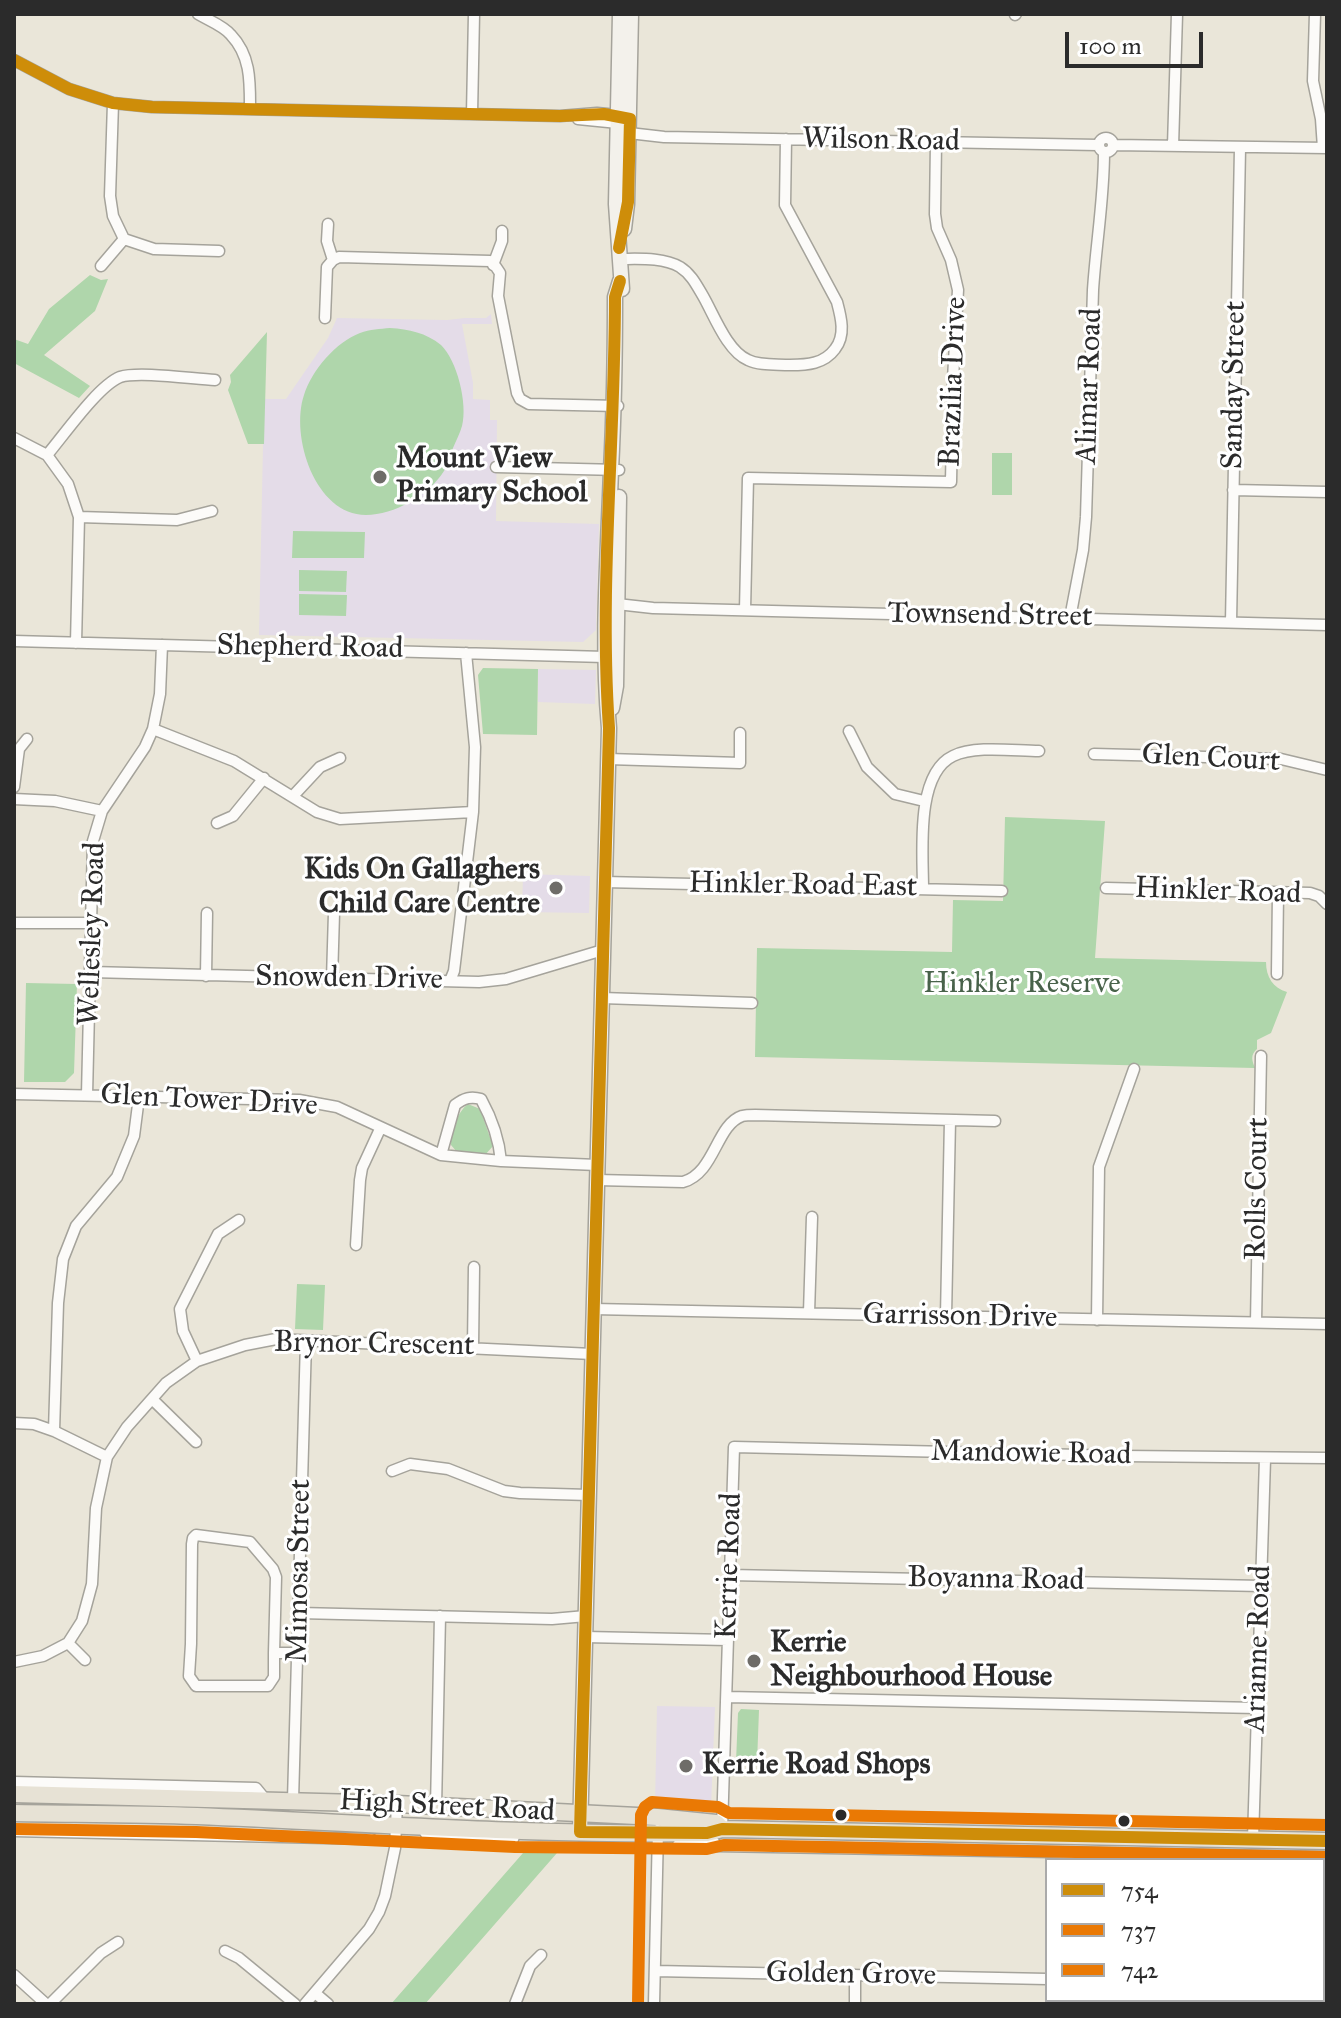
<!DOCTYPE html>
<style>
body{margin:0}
#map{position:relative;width:1341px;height:2018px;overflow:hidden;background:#eae6d9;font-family:"IM FELL Great Primer",serif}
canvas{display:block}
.frame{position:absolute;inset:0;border:16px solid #2b2b2b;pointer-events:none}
.legend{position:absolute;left:1045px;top:1858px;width:280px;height:144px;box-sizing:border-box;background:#fff;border:2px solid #aaa;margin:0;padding:10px 14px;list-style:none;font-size:24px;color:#2b2b2b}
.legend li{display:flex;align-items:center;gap:16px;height:40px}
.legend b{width:40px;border:2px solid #aaa}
.scale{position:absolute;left:1065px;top:32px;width:138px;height:36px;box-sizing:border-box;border:4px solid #2b2b2b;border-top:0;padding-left:10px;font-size:24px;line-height:28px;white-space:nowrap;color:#2b2b2b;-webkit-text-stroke:6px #fff;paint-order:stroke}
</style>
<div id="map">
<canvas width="1341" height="2018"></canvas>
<div class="frame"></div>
<ul class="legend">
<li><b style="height:10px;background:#ce8d09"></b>754</li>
<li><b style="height:10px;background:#ea7904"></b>737</li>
<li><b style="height:10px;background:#ea7904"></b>742</li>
</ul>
<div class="scale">100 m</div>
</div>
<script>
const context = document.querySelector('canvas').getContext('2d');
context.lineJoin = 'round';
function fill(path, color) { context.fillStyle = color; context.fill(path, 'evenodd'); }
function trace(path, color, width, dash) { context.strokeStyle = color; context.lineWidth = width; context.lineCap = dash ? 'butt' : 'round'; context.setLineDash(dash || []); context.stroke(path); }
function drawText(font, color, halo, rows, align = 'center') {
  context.font = font + ' "IM FELL Great Primer",serif'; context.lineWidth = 6; context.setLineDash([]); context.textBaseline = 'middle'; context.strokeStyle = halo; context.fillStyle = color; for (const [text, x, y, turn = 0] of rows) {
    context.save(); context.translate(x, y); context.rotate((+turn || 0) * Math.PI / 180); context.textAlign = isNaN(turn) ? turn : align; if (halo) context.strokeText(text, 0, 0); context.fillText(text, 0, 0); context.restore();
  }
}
fill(new Path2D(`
 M491,314l1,10h-30l11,59v16l17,1v20h7l-1,101 103,3 -3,106 -13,12 -324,-7 5,-236h22l42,-61 9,-20 110,2 18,-2h21z
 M538,669l58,1 -1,34 -57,-2z
 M523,874l67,2 -1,37 -67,-1z
 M657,1706l58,1 -4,100 -56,-2z`), '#e4dce8');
fill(new Path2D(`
 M90,275l11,5 7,-1 -13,32 -51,44 46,31 -11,12 -65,-35v-24l14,5 21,-35z
 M390,328c19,1 36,5 51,17 16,15 27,59 21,81 -2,7 -6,15 -9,22 -3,8 -5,17 -9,23 -15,24 -50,44 -78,44 -51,0 -76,-79 -62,-120 8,-25 32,-53 56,-62 10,-4 20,-4 30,-5z
 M267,332l-3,112h-16l-20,-54 3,-8 -1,-7z
 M992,453h20v42h-20z
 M293,531l72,1 -1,26h-72z
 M299,570l48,1 -1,21 -47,-1z
 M299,594l48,1 -1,21 -47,-1z
 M483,668l55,1 -1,66 -54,-1 -5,-59z
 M1005,817l100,4 -10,137 171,4c0,15 7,26 21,30l-16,41 -14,7v9c-7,6 -5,12 -2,19l-500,-11 2,-109 195,4 1,-52 50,1z
 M26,983l51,1 -3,89 -9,9h-41z
 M468,1104l12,5 13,37 -8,9 -28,-3 -6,-7c0,-13 6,-33 17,-41z
 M297,1284l28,1 -2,45 -28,-1z
 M741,1709l18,1 -2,53 -21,-1 2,-49z
 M523,1853h34l-132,151h-34z`), '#afd6ab');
const street = new Path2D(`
 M198,14c10,6 26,12 33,21 20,21 19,47 19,74
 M1315,14l-2,67 8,38 2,29
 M1015,15l1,-1
 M14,60l55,29 44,14 39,4 408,9 37,-3 21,2
 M113,103l-3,93 3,20 11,23 30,10 65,2
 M472,114l2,-100
 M578,119l40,4
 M629,133l35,4 434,8
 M1099 145a7 7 0 1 1 14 0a7 7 0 1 1-14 0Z
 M1113,145l214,3
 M1173,146l4,-132
 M328,224l-1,17 6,19
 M619,259c19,0 44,-2 61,8 11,7 16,17 23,29 11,19 24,55 45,64 12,6 29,4 42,5 17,0 34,-1 45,-16 11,-14 6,-32 2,-47l-52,-97 1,-66
 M493,265l9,-24v-10
 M101,266l23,-27
 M325,318l2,-51 6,-7 6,-3 151,4 6,6 4,6 -2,23 19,97 3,6 9,5 89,2
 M14,438l33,17 21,29 11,33 -3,126
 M47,455c17,-20 51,-69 73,-78 19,-6 73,2 95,3
 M496,467l123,3
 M1233,490l94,2
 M79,517l98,3 35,-9
 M617,604l36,4 674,17
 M745,610l3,-132 203,4 2,-103 5,-89 -7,-30 -14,-32 -2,-14 1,-72
 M1070,618l13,-68 3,-33 7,-227c3,-46 11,-91 11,-138
 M1231,622l9,-474
 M14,641l591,16
 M153,729l81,32 83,51 23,7 133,-7
 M849,731l18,36 28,27 29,7
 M1094,754l187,5 46,11
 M608,759l132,4v-30
 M14,787l5,-38 8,-10
 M293,796l27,-29 20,-9
 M14,799l41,2 47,10
 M217,823l16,-7 31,-38
 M604,882l398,9
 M1106,888l204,5 9,3 8,8
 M923,889c0,-36 -8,-115 30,-133 22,-11 62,-5 86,-5
 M14,923h78
 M91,972l388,10 27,-3 97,-29
 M1277,974l1,-81
 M206,976l1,-63
 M332,979l2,-66
 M450,981l4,-10 19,-159 2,-65 -9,-94
 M602,998l150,5
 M14,1094l285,6 38,7 104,48 60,6 96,4
 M87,1095l6,-254 9,-30 43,-64 8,-18 7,-35 2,-49
 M441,1155l14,-50c9,-7 16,-9 26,-6 11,20 18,40 20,62
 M597,1180l86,2c32,-9 33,-57 59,-66 4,-1 9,-1 13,-1l240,6
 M356,1245l4,-65 2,-12 18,-39
 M593,1309l734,15
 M809,1313l3,-96
 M946,1316l4,-196
 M1097,1320l2,-153 35,-98
 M1256,1322l5,-266
 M473,1347l1,-80
 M197,1361l-14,-30 -3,-22 38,-75 21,-14
 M152,1399l44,43
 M14,1423l20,1 20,7 53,26
 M54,1431l4,-128 5,-44 13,-33 41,-49 17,-41 5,-39
 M392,1471l18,-7 38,5 56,22 16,2 69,2
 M730,1575l532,11
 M299,1613l253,6 34,-3
 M585,1637l143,3
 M68,1643l17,17
 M274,1653l2,-76 -3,-8 -23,-27 -54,-7 -3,3 -1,6 -1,100 -2,32 7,10h72l6,-9v-24h24
 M14,1662l29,-6 25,-13 14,-22 10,-37 4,-76 11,-51 20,-30 39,-44 31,-22 48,-16 31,-6 316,15
 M727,1697l530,11
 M14,1782l242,6 9,11
 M293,1800l13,-459
 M436,1807l4,-191
 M422,1827l7,12 83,3 4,-11
 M722,1829l12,-382 389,9 204,2
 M14,1831l357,8
 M707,1833l10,13 610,11
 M1253,1839l12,-380
 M678,1845l39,1
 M225,1951l14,7 56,46
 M1323,1970h4
 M655,1971l392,8
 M14,1975l32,29
 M855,1975v29
 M315,1993l13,11
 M50,2004l51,-51 17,-11
 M305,2004l64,-75 10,-17 6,-16 10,-48 2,-44
 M515,2004l15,-38 11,-11
 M654,2004l4,-174
 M1100,2004v-4
 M1212,2004l1,-4`);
const secondary = new Path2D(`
 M620,14l-4,190 6,85
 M624,229l3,-25 4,-190
 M612,708l4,-22 3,-189
 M580,1832l29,-1104c-8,-86 -1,-172 2,-258 3,-58 4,-115 4,-173l5,-16`);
const primary = new Path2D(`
 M14,1794l383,10 260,13 59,6 6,6
 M14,1813c61,1 122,1 183,3 170,7 340,20 510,17l15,-4 605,12`);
trace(street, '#a5a39b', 13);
trace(secondary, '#a5a39b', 17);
trace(primary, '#a5a39b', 19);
trace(street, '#fcfbf9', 10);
trace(secondary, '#f3f1eb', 14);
trace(primary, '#e7e2d5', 16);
trace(new Path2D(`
 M14,60l55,29 44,14 39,4 408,9 44,-2 26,5 -2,83 -9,46
 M620,281l-5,16c0,144 -16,288 -6,431l-29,1104 127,1 15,-4 605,12`), '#ce8d09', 12);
trace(new Path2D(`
 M14,1829l182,3 319,15 192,2 17,-4 603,12`), '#ea7904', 12);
trace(new Path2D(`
 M638,2004l3,-189 4,-8 7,-5 66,5 11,6 598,12`), '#ea7904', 12);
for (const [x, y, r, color] of [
 [380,477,8,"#6e6c68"],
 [556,888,8,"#6e6c68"],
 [754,1661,8,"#6e6c68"],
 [686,1766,8,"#6e6c68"],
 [841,1815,7,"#2b2b2b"],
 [1124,1821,7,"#2b2b2b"]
]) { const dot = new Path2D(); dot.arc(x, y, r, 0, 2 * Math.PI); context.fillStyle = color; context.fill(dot); trace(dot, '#fff', 3); }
drawText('30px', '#2b2b2b', '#fff', [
 ["Wilson Road",881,141,1],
 ["Brazilia Drive",954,382,-88],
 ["Sanday Street",1235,385,-89],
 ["Alimar Road",1090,386,-88],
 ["Townsend Street",990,616,1],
 ["Shepherd Road",310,648,1],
 ["Glen Court",1211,759,3],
 ["Hinkler Road East",803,886,1],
 ["Hinkler Road",1218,892,2],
 ["Wellesley Road",93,934,-88],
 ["Snowden Drive",349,979,1],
 ["Glen Tower Drive",209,1101,3],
 ["Rolls Court",1258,1189,-89],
 ["Garrisson Drive",960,1317,1],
 ["Brynor Crescent",374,1345,1],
 ["Mandowie Road",1031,1454,1],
 ["Kerrie Road",730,1566,-88],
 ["Mimosa Street",300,1571,-89],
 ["Boyanna Road",996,1580,1],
 ["Arianne Road",1259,1649,-88],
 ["High Street Road",447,1807,3],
 ["Golden Grove",851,1975,1]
]);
drawText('bold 30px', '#2b2b2b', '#fff', [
 ["Mount View",396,460],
 ["Primary School",396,494],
 ["Kids On Gallaghers",540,871,"right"],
 ["Child Care Centre",540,905,"right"],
 ["Kerrie",770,1644],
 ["Neighbourhood House",770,1678],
 ["Kerrie Road Shops",702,1766]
], 'left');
drawText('30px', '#48624a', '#fff', [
 ["Hinkler Reserve",1022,985]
]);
</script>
